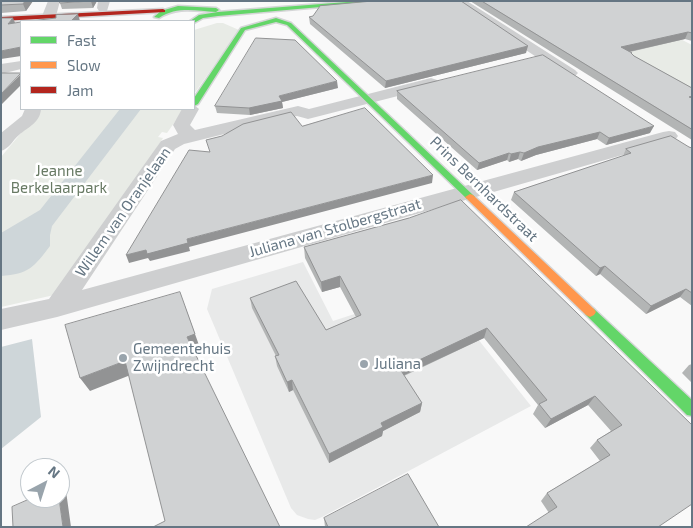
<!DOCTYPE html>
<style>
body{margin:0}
#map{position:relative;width:693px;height:528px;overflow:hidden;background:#f9f9f9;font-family:"Exo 2",sans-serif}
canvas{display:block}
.frame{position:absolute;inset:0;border:2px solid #657683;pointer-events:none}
.legend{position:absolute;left:20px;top:20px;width:175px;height:90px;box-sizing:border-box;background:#fff;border:1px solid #c1c8cd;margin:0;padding:6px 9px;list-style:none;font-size:15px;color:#657683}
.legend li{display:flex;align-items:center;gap:10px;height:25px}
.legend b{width:25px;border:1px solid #c1c8cd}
.north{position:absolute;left:20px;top:458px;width:50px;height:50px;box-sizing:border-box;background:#fff;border:1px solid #c1c8cd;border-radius:50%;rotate:40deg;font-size:14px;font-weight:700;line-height:20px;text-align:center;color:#657683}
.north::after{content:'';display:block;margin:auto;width:18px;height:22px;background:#99a4ac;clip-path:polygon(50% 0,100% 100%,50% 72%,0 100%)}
</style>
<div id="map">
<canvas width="693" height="528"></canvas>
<div class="frame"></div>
<ul class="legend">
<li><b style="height:6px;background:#63d668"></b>Fast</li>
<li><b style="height:6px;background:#ff974d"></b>Slow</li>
<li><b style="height:6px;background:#b3261e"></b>Jam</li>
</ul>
<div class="north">N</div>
</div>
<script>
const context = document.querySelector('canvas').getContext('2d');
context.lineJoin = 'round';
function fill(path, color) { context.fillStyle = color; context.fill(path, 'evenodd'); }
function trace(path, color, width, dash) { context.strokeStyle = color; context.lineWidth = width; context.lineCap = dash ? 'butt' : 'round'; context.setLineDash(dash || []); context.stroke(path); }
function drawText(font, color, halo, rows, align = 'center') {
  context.font = font + ' "Exo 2",sans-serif'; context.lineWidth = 5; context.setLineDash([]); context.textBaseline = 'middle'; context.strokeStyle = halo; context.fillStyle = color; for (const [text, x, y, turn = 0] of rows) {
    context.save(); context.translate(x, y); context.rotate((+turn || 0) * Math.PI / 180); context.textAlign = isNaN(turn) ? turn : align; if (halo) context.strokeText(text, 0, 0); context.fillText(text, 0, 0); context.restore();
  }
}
fill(new Path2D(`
 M303,262l30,59 80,-26 34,5 84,106 -209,111 -7,3 -7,-1 -11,-4 -6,-7 -84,-199 5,-20z`), '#e8e9e9');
fill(new Path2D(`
 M614,5l78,40v47l-135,-77z
 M217,23h6l16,7 -45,64v-64z
 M41,109h143l-17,24 -5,-1 -4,5 5,1 -100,155 -62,14v-150z`), '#e8ebe6');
fill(new Path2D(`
 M120,109h21l-89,117 -2,9v11c-16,21 -21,28 -49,30v-43l39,-23z
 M32,339l9,78 -40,32v-102z`), '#ced6d9');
const fast = new Path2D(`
 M360,1h29l-171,15 -15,2 -9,5 -4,-2 9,-6 19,-3z
 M178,6l38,2 3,2 -3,2c-20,-1 -39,-6 -57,6l-5,-1 7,-6z
 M276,18l15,5 182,172 2,2 -2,2h-6l-180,-174 -11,-3 -31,8 -47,74 -4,2v-8l47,-70z
 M590,307l4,2 98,91v16l-5,-1 -101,-100 -2,-3 2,-3z`);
const slow = new Path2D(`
 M470,194l3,1 121,114 2,3 -2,3 -4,2 -4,-2 -119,-116 -2,-2z`);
const jam = new Path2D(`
 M163,9l2,1v2l-164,9v-4z`);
trace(fast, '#d5d6d7', 3);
trace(slow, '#d5d6d7', 3);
trace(jam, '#d5d6d7', 3);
fill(new Path2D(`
 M48,1h12l-4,15 -7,4 -7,-4z
 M98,1h12l-3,10h-8l-2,-3z
 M452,1h15l108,69 3,3 -3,3h-10z
 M21,61v8l-20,5v-10z
 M431,78l6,2 2,3 -2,3 -129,33 -11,-3 -113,28 -9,5 -93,141 581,-158 6,-1 6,1 3,4 -3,4 -618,177 -56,13v-21l48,-10 112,-158 17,-7 -5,-9 9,-16h12v-4l5,4 -9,16 5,5 103,-24 11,3z
 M25,109h16c-1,14 -13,18 -22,26 -7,6 -9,13 -18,16v-18l21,-17z`), '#cecfd0');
fill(fast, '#63d668');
fill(slow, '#ff974d');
fill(jam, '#b3261e');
fill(new Path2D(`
 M1,1h32l-7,10 -25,2z
 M97,1l-4,7 -31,1 -2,-6z
 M111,1h36l-35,1z
 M470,1h222v40l-7,-2 -55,13 4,4 58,32v52z
 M309,17l217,36 -141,35 -75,-64z
 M338,88l-56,14 1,6 -33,7 -33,-2 -2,-7z
 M397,91l253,42 -44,12 -9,-6 -61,16 -15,6 -3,-2 -9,3 -2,-2 -30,10 -80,-71z
 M689,147l3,1v158l-12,-9 -34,17 -46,-40 -4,2 -85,-76 3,-8 109,-36 3,-7z
 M409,218l283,207 -143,88 -8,-12 6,-8 53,-32 -10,-13 7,-8 14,-9 -23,-26 -43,23 -12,-14 5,-9 -54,-67 -80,38 18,27 -2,9 -37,19 -1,5 -53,27 -36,-73 -4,2 -12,-26 -2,-10h1l-24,-48 -2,-10 76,32 30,-13 -16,-30 -18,5 -17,-34 -1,-11z
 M692,364v19l-10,-10 7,-8z
 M324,518l115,9h-114z`), '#b3b5b5');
fill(new Path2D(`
 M25,1h8l-7,10 -3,-7z
 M91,1h6l-4,7z
 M78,14l2,7h-9z
 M13,18l3,7 -8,-1z
 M688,32l-3,7 -66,15 2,-7z
 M528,46l-2,7 -141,35 1,-7z
 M21,47v9l-20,3v-8z
 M21,74v11l-20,20v-11z
 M337,81l1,7 -56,14 1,6 -33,7 -1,-7 30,-12z
 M654,126l-4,7 -44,12 3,-7z
 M600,132l-3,7 -61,16 -15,6 3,-8 14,-6z
 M520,152l-2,7 -9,3 2,-8z
 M509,153l-2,7 -30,10 2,-7z
 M433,175l-1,8 -243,64 1,4 -40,10 -2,-3 -19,5 -3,-8z
 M605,266l-5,8 -4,2 4,-8z
 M340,276v11l-18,5 -1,-10z
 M686,289l-6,8 -34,17 5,-8z
 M185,306l15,42 -8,3 -5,-14z
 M487,328l-3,10 -86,40 2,-9z
 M125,361l8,13 -43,17 -10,-13z
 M292,380l1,10 -4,2 -2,-10z
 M595,396l-7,9 -43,23 6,-9z
 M422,403l-2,9 -37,19 -1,5 -53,27v-9l52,-31z
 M60,485l6,6 5,36h-8l-4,-29h1z`), '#929394');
const building = new Path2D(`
 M1,1h24l-2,3 -22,1z
 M60,1h31l-31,2z
 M373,1h88l67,45 -142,35 -77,-64 4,-1 7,-10z
 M482,1h210v32l-4,-1 -67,15 11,6h-1l3,3 58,32v8l-3,1 3,1v31z
 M78,14l-7,7h-40l25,-3v-3z
 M1,18h12l-5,6 13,-2v25l-20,4z
 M256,38l39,2 42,41 -58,15 3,5 -33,7 -34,-2z
 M543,55l111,71 -45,12 -9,-6 -62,15 -14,6 -4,-1 -9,2 -2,-1 -30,10 -82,-72z
 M1,73h20l-20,21z
 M365,108l68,67 -246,64 1,4 -41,11 -1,-4 -20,5 63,-105 21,2 -4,-12 16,-4 21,-12 48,-12 11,14z
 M671,136l18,11 3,1v145l-6,-4 -35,17 -46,-40 -5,2 -86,-76 117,-39 -5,-4z
 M461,200l231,225v79l-34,23h-132l31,-20 -10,-14 63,-38 -13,-15 25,-15 -27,-29 -44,23 -12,-15 8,-4 -60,-72 -87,41 22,34 -41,20 2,4 -54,27 -37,-74 -5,2 -12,-26 4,-1 -29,-57 46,-17 30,49 35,-15 -21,-39 -19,6 -17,-35 105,-29z
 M180,292l15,42 -8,3 93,190h-127l12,-6 -40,-160 -45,17 -15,-53z
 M408,474l31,53h-111l-4,-9z
 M32,498h27l4,29h-50l-1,-20z`);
fill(building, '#d0d2d3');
trace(building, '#929394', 1);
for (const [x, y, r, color] of [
 [123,358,5,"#99a4ac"],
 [364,364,5,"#99a4ac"]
]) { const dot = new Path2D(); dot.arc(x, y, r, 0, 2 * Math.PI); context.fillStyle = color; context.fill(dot); trace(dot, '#fff', 2); }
drawText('15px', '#687a64', '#fff', [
 ["Jeanne",59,171],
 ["Berkelaarpark",59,188]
]);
drawText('15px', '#657683', '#fff', [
 ["Prins Bernhardstraat",484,189,44],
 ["Willem van Oranjelaan",123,212,-55],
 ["Juliana van Stolbergstraat",335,228,-16]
]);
drawText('15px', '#657683', '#fff', [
 ["Gemeentehuis",133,349],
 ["Zwijndrecht",133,366],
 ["Juliana",374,364]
], 'left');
</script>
